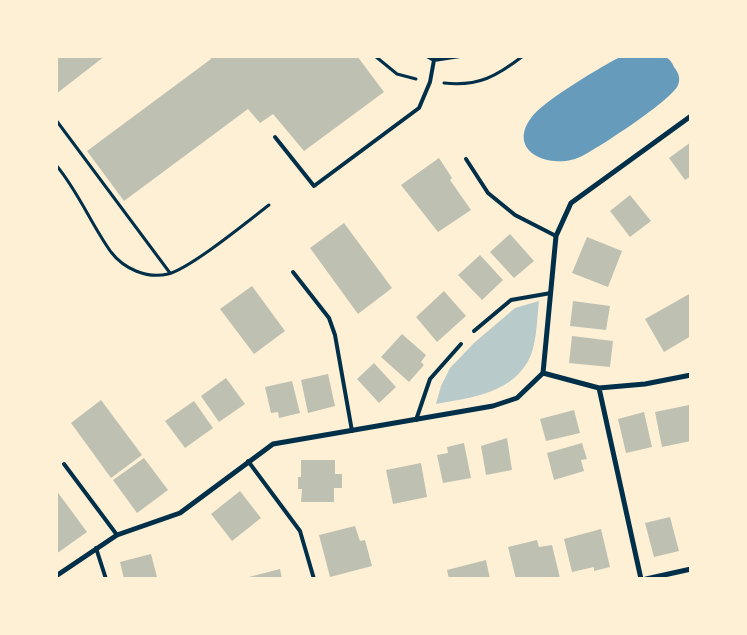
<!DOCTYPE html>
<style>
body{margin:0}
#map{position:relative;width:747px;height:635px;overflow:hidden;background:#fdf0d5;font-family:"Exo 2",sans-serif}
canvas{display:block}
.frame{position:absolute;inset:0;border:58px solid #fdf0d5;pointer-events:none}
</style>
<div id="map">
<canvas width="747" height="635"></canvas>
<div class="frame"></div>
</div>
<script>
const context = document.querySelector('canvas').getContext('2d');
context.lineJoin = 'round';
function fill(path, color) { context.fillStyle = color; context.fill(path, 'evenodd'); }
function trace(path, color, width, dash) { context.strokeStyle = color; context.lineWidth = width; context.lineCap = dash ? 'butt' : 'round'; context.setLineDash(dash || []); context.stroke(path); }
fill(new Path2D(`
 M539,301c-2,17 -2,37 -8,54 -17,39 -59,42 -95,49l5,-18 9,-18 24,-25 41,-35z`), '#b9caca');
fill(new Path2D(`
 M622,56c12,0 30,-3 42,1 5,1 8,5 10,10 4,5 7,11 4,18 -6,15 -77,61 -94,70 -30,17 -79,-2 -53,-37 12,-17 71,-52 91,-62z`), '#669bbc');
fill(new Path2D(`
 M56,56h49l-49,38z
 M209,56h148l27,36 -80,59 -31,-37 -13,9 -12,-14 -124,92 -37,-50 124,-92z
 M691,142v34l-6,4 -16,-22z
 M439,158l13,20 -2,2 21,30 -33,22 -37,-47z
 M630,195l21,26 -21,16 -20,-26z
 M344,223l48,65 -34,26 -48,-66z
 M510,234l24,27 -20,17 -24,-26z
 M587,237l35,14 -14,36 -36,-14z
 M480,255l23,25 -21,20 -24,-25z
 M252,286l33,45 -31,23 -34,-45z
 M444,291l22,25 -29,26 -21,-25z
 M691,293v43l-27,16 -19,-33z
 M573,301l37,5 -4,24 -36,-4z
 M402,334l24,21 -5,7 3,3 -15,17 -28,-25z
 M572,336l41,5 -3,26 -41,-4z
 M374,363l22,24 -17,16 -22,-24z
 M328,374l7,32 -27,7 -7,-33z
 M226,378l19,26 -26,18 -18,-26z
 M292,381l8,32 -21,5 -1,-6 -7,1 -6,-26z
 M101,400l41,55 -31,23 -40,-55z
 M194,401l19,27 -28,20 -20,-27z
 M689,405l2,36 -29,6 -7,-35z
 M574,410l6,23 -34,8 -6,-22z
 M644,412l8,35 -26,6 -8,-34z
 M507,438l5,32 -26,5 -5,-29z
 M464,443l7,35 -28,5 -6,-28 11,-2 -1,-6z
 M582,443l5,16 -6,1 3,11 -30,9 -7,-27z
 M144,458l24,32 -31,23 -24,-33z
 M301,460h34v14h7v14h-8v14h-33l1,-13h-4v-12h3z
 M421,463l6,34 -34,7 -7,-34z
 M56,490l31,42 -31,22z
 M240,491l21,27 -29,23 -21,-27z
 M670,517l9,34 -25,6 -9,-34z
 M355,526l5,15 5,-1 7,26 -42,11 -11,-42z
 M601,529l9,38 -16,4v-4l-22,5 -8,-33z
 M537,540l2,7 13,-2 8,33 -44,1 -8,-32z
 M151,554l6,23 -33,2 -4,-17z
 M486,560l4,19h-41l-2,-9z
 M280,569l2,10h-36l-1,-1z`), '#bec0b2');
trace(new Path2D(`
 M375,56l22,18 19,5
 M444,83c34,4 53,-7 79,-27
 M56,120l114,153
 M56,165c22,26 35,59 55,87 13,17 36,27 57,22 23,-6 80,-53 101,-69`), '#003049', 3);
trace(new Path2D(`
 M427,56l7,4 26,-4
 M275,137l39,49 105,-78 11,-26 4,-22
 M466,159l22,34 27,22 41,21
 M293,272l36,46 6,17 17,96
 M474,331l37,-31 40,-7
 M416,420l14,-41 31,-35
 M248,461l52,70 14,48
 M64,464l53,71
 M96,548l10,31`), '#003049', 4);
trace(new Path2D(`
 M543,373l56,15 46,-4 46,-9
 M599,388l42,191
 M56,576l61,-41 63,-22 93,-69 220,-38 24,-8 26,-25 13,-137 15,-33 120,-87
 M646,579l45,-10`), '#003049', 5);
</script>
